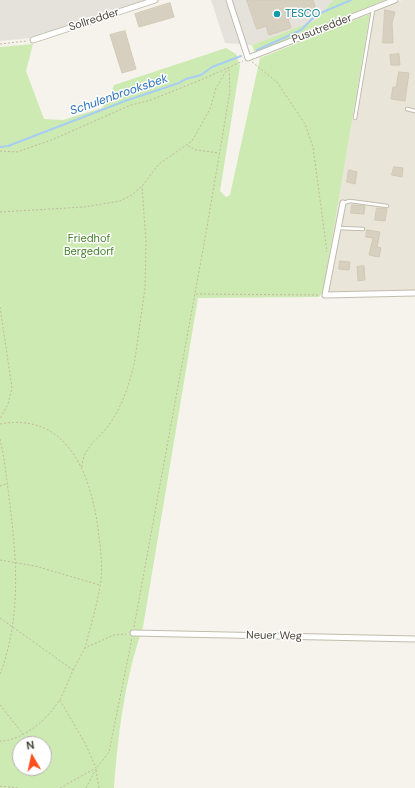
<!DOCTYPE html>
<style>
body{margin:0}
#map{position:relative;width:415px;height:788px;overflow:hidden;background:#f5f3eb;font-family:"DM Sans",sans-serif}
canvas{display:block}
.north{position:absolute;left:12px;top:736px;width:40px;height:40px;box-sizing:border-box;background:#fff;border:1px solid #b7b4af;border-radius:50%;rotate:351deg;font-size:11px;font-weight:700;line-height:16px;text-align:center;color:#4a4438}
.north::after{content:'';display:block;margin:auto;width:14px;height:18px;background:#fc4f1b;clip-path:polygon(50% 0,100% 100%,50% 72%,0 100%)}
</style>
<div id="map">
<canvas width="415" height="788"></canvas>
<div class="north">N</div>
</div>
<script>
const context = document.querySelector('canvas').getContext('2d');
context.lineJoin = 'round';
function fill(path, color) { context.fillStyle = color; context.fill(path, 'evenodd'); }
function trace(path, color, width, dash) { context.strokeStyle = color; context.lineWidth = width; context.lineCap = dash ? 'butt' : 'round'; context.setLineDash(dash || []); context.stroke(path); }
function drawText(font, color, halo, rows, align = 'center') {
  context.font = font + ' "DM Sans",sans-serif'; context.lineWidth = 3; context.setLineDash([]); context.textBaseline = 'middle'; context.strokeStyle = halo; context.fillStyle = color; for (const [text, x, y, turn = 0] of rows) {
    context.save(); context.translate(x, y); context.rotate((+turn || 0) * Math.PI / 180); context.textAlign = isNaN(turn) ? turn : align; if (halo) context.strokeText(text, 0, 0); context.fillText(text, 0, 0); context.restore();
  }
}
fill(new Path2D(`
 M402,0h13v290l-92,2 47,-278z`), '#e9e5d9');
fill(new Path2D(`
 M0,0h143l-112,38 -31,3z
 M211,0h122l-17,20 -64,25 -27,-2z`), '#e5e2dc');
fill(new Path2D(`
 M333,0h52l-130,53 -3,-8 64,-25z
 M370,14l-47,278 -4,5 -121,1 -55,329c-18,51 -25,107 -29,161h-114v-741l33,-3 -7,27 18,48 19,1 39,-12 8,-11 4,-12 112,-37 10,6 4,12 -20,125 6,6 4,-2 30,-137zM20,744h24v24h-24z`), '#cdeab3');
trace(new Path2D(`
 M257,50l44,-20 15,-15 35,-15
 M0,147l8,-1 117,-45 54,-18 7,-4 15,-4 11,-8 29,-11`), '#a7cdf2', 2);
const building = new Path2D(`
 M247,0h66l3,10 -28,9 3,9 -22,7 -3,-9 -9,3z
 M170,3l4,14 -35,10 -4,-13z
 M385,10l10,2 -3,11 1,20h-10z
 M125,31l11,38 -14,4 -12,-38z
 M399,54l1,11h-9l-1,-10z
 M399,72l10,1 -4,28 -14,-2 2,-12h3z
 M394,167l9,1 -1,9 -10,-2z
 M349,170l8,2 -2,12 -8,-2z
 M352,205l13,1 -1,8 -13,-1z
 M377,208l10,1 -2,12 -10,-1z
 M367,230l13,2 -3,15 4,1 -2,9 -10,-2 4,-17 -7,-1z
 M340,261l10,1 -1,8 -10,-1z
 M364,266l1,14 -7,1 -1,-14z`);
fill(building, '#d7d0c0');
trace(building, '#d2c9b3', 1);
const service = new Path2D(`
 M407,109l8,2
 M355,118l18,-108
 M343,203l7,-2 37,5
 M339,228l24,1`);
const minor = new Path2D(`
 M229,0l19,58 147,-58
 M33,40l122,-40
 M343,203l-18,92 90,-2
 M133,633l282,6`);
trace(service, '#c1bcad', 4.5);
trace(minor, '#c1bcad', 7);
trace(new Path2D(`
 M0,44l27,-3
 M252,62l25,20 28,42 8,23 14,105
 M188,146l8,4 23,3
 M0,151l17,1 37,-13 77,-34 20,-5 52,-21 40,-18
 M0,212l84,-5 36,-6 12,-6 10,-9 17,-22 33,-23 18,-32 6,-21 12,-20
 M196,294l123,1
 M0,307l12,81 -4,16 -8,15
 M0,424c71,-13 93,57 99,113 2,16 4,33 1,49 -3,20 -10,41 -15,62l29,-13 12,-1
 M0,439c5,21 7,44 10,66 7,57 11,114 -10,169
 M82,467c0,-20 19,-29 29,-45 12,-18 20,-42 24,-63l10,-71 1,-46 -4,-56
 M0,486l6,-2
 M0,560l35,6 65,19
 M0,618l73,52c-4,10 -8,20 -13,29 -11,19 -37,42 -60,42
 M134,627l72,-394 24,-142 -1,-24
 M73,670l12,-22
 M60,700l26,45 10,23
 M0,705l23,29
 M96,770l3,18
 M0,786l19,2
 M60,788l34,-19
 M86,788l10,-19 13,-17 23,-114`), '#c3b99e', 1, [2, 2]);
trace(service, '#fff', 2.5);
trace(minor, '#fff', 5);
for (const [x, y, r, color] of [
 [277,14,4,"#0f9aa8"]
]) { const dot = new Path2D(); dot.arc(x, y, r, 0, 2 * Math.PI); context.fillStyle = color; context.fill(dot); trace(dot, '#fff', 1.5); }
drawText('11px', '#0d838f', '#fff', [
 ["TESCO",285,14]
], 'left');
drawText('11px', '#4a4438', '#fff', [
 ["Sollredder",94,20,-18],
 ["Pusutredder",322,29,-21],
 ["Neuer Weg",274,636,1]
]);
drawText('11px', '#437e29', '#fff', [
 ["Friedhof",89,239],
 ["Bergedorf",89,252]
]);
drawText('italic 12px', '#2e73b9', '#fff', [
 ["Schulenbrooksbek",119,95,-19]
]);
</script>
